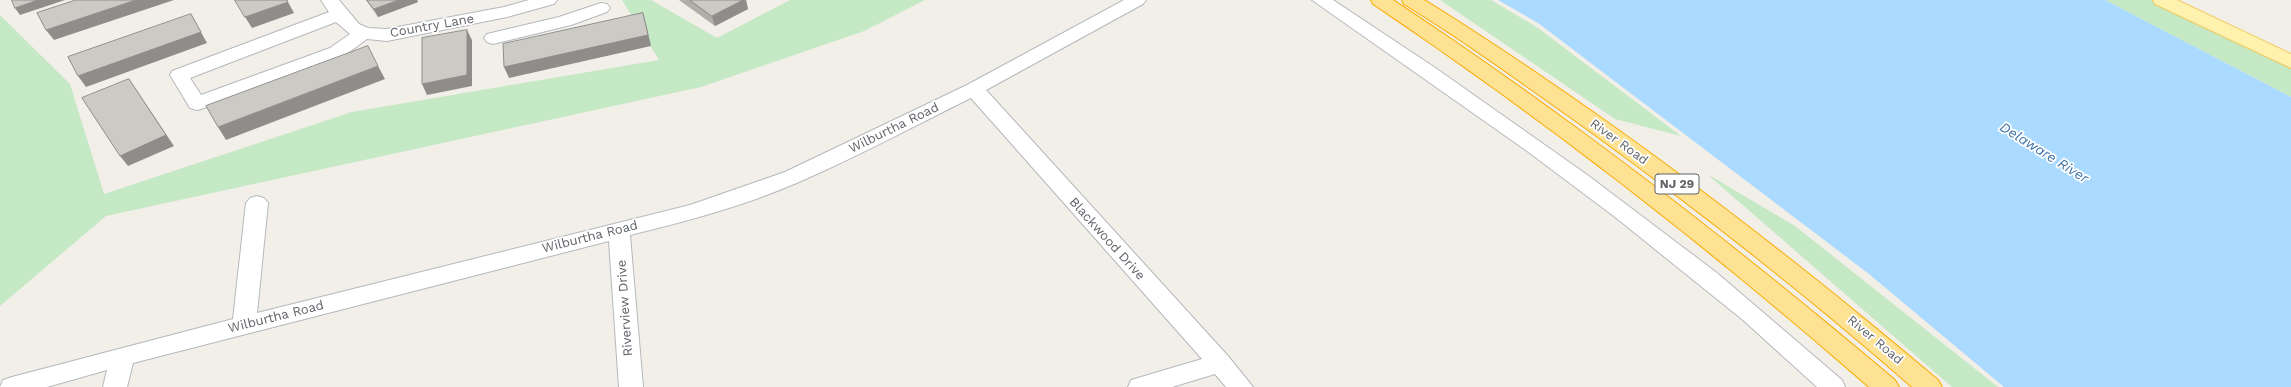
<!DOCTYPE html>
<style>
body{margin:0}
canvas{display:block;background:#f1efe8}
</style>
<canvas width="2291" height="387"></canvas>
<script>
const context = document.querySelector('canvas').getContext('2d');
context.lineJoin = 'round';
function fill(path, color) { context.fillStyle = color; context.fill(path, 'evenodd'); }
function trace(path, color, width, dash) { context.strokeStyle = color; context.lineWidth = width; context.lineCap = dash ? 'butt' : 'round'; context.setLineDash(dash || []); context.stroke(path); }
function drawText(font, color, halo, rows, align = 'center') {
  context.font = font + ' "Work Sans",sans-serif'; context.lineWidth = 3.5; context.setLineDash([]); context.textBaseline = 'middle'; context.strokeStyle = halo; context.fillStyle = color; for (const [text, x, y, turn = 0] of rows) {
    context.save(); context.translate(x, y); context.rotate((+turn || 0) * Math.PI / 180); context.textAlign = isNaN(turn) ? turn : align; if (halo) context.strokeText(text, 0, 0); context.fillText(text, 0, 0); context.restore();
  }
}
fill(new Path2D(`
 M622,0h29l66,38 73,-38h135l-61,31 -163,56 -595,129 -106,90v-291l70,69 34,110 248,-82 307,-52z
 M1440,0h51l47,28 143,108 -66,-17z
 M2105,0h57l129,62v35z
 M1707,174l88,52 203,161h-46z`), '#c5e8c5');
fill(new Path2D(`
 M1498,0h607l186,97v290h-287l-135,-113 -331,-251z`), '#aadaff');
const minor = new Path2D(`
 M321,0h18l20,24 9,4 19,1 117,-22 25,-7h28l-3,4 -47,13 -120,24 -20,-2 -23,17 -140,52 -7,2 -7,-2 -20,-33 2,-4 157,-59zM336,22l14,12 -20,14 -129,47 -11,-17z
 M1124,0h22l-3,4 -157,86 242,266 25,31h-27l-11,-13 -43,13h-44l3,-7 71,-21 -231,-261c-57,28 -114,59 -172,84 -55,24 -112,39 -169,53l13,152h-24l-10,-146 -476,122 -6,24h-24l4,-17 -60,17h-47l3,-7 9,-3 221,-58 13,-116 4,-5 7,-2 7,2 4,5 -11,110 433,-108 95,-33 182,-87z
 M1312,0h21l101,67 152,107 131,99 125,107 3,7h-28l-74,-67 -128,-103 -88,-66z
 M601,3l6,1 3,4 -3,4 -36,13 -78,19 -6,-2 -3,-4 3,-4 72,-17z`);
const major = new Path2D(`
 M2153,0h24l114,54v14l-136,-64z`);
const highway = new Path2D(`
 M1371,0h22c176,116 341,244 502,380l4,7h-30c-158,-138 -322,-266 -496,-383z
 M1402,0h22l15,9c175,111 341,237 499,371l4,7h-30c-105,-92 -215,-178 -328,-260 -59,-42 -118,-85 -180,-123z`);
trace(minor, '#b5b8bc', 2);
trace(major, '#f2c960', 2);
trace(highway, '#f9ab00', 2);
fill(minor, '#fff');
fill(major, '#fff2af');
fill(highway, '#fde293');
fill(new Path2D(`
 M366,0h51l1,2 -40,15z
 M679,0h67l2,9 -33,17z`), '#afaea9');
fill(new Path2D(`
 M38,0h27l-45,15 -5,-7z
 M136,0h38l-120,40 -8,-10z
 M399,0h18l1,2 -40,15 -4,-8z
 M743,0h3l2,9 -33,17 -3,-10z
 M288,2l6,11 -42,15 -7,-11z
 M643,13l3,11 5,22 -142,32 -5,-11z
 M191,14l16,29 -121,44 -8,-11z
 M467,30l5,10v46l-45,9 -5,-11z
 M378,66l7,13 -159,61 -8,-13z
 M129,79l45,67 -46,20 -8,-10z`), '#8f8d8a');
const building = new Path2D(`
 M12,0h26l-23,8z
 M76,0h60l-90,30 -9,-17z
 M235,0h52l1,2 -43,15z
 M367,0h32l-25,9z
 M690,0h53l-31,16z
 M643,13l5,22 -144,32 -1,-23z
 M191,14l10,18 -123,44 -10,-19z
 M467,30v45l-45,9v-46z
 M368,46l10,20 -160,61 -12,-21z
 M129,79l37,56 -46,21 -38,-58z`);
fill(building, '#cccac5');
trace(building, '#8f8d8a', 1);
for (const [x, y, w] of [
 [1677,184,44]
]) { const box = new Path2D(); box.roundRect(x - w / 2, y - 10, w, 20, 3); context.fillStyle = '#fff'; context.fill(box); trace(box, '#5f6368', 1); }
drawText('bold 12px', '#5f6368', null, [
 ["NJ 29",1677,184]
]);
drawText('13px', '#5f6368', '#fff', [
 ["Country Lane",432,26,-10],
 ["Wilburtha Road",894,128,-26],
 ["River Road",1619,142,36],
 ["Wilburtha Road",590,237,-14],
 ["Blackwood Drive",1107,239,48],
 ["Riverview Drive",625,308,-94],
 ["Wilburtha Road",276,317,-14],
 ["River Road",1875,340,40]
]);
drawText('italic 14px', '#4174aa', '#fff', [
 ["Delaware River",2044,153,32]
]);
</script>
